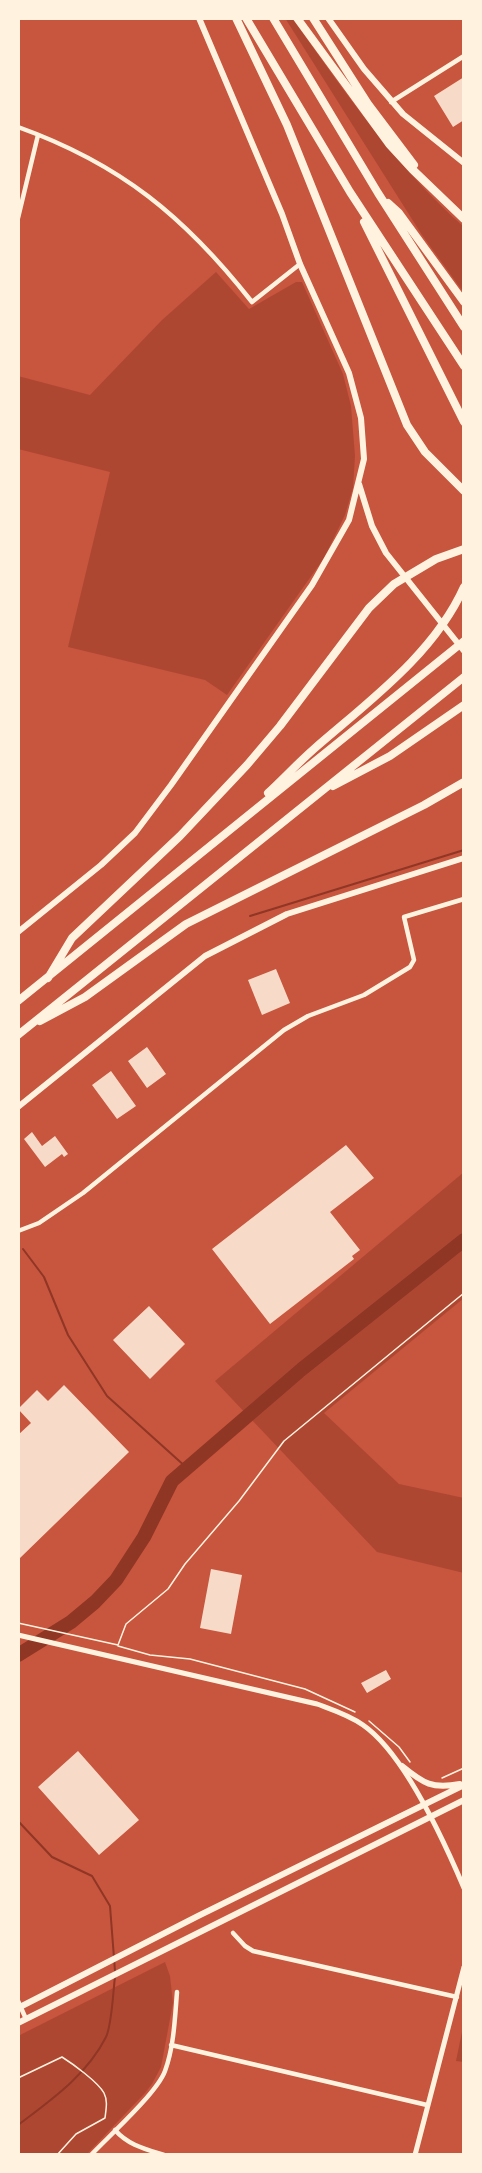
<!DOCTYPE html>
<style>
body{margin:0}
#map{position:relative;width:482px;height:2173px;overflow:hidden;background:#c8553d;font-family:"Fira Sans Condensed",sans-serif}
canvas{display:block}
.frame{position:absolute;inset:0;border:20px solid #fff3e0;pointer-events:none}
</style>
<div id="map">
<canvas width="482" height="2173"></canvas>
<div class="frame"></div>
</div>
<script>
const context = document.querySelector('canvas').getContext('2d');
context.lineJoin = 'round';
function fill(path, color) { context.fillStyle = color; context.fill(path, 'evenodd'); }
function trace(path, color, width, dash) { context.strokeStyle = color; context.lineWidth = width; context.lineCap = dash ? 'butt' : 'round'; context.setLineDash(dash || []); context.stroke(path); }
fill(new Path2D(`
 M285,18h7c53,74 103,148 172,209v66l-42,-58z
 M216,272l33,37 47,-27h6l41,92 8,32 4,50 -2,32 -8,27 -21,43 -97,137 -22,-15 -137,-33 42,-175 -92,-23v-73l72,19 72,-75z
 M464,1172v126l-140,115 75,71 65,14v75l-87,-21 -162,-171z
 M165,1962l5,14 3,27 -12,64 -9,17 -7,9 -59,62h-68v-119z
 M464,2022v40l-8,-1z`), '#ae4732');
trace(new Path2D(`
 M250,916l214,-66
 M23,1249l21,28 24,58 39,61 80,72
 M18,1821l34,36 40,19 18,30 5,65
 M18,2125c33,-25 69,-50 88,-88 6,-13 7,-45 9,-60`), '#8f3625', 2);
trace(new Path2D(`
 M18,1655l53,-33 24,-20 21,-22 28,-43 28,-56 130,-112 162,-129`), '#8f3625', 14);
fill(new Path2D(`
 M464,77v43l-11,7 -19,-31z
 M276,969l14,34 -28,12 -14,-35z
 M147,1047l19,27 -19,14 -19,-27z
 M111,1071l25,35 -19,13 -25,-34z
 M32,1132l10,14 13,-10 13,18 -4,3 -2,-3 -17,13 -21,-28z
 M346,1145l28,33 -44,34 30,38 -8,6 2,3 -84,65 -58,-75z
 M149,1306l36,38 -35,35 -37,-39z
 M64,1385l65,67 -110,107 -1,-124 13,-12 -13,-14 19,-19 11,11z
 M211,1569l31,6 -11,59 -31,-6z
 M386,1670l5,9 -24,14 -6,-10z
 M78,1751l61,69 -40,35 -61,-68z`), '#f7dbc8');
trace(new Path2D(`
 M18,1623l100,22 8,-21 42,-35 17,-25 54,-63 45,-60 180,-148
 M118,1646l32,9 40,4 115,30 50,23
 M369,1721l30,26 11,15
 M442,1778l22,-10
 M18,2078l44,-21c11,7 36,25 42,36 4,8 2,16 1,25l-29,16 -19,21`), '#fff3e0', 1.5);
trace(new Path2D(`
 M391,102l73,-46
 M18,127c103,37 167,90 234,175l48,-38
 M18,218l20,-83
 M18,1231l21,-8 44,-30 201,-163 24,-14 56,-21 46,-28 4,-7 -10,-43 60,-18
 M233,1933l12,13 8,5 204,46
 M18,2001l8,18
 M171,2045l256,60
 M115,2130c13,15 30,19 49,25
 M91,2155c18,-19 66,-62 74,-84 9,-24 10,-54 12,-79`), '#fff3e0', 4.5);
trace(new Path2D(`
 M18,1635l299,69c16,6 32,11 46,21 42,29 81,116 101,163
 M415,2155l49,-188`), '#fff3e0', 5);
trace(new Path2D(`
 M328,18l36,51 39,45 61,49
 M359,484l13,42 14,27 78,98
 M18,932l83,-67 34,-32 36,-48 141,-200 37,-65 15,-61 -3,-41 -12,-45 -49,-109 -18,-50 -83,-196
 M18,1107l187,-151 82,-42 177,-56
 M402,1766c22,18 30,23 58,18
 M18,2008l180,-92 266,-131
 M18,2023l446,-223`), '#fff3e0', 6);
trace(new Path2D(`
 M236,18l51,107 120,300 18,27 39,39
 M246,18l104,174 114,174
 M273,18l105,175 86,134
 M297,18l92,126 23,25 52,50
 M313,18l55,86 46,61
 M388,203l11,10 65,89
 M364,222l100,200
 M333,786l57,-30 74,-51
 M268,793c16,-15 31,-31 47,-45 54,-47 119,-94 149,-161
 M48,978l24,-40 108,-102 67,-71 33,-39 89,-118 25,-24 42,-25 28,-10
 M18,1001l446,-360
 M40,1021l45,-24 101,-73 238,-119 40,-23
 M18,1035l446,-358`), '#fff3e0', 8);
</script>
